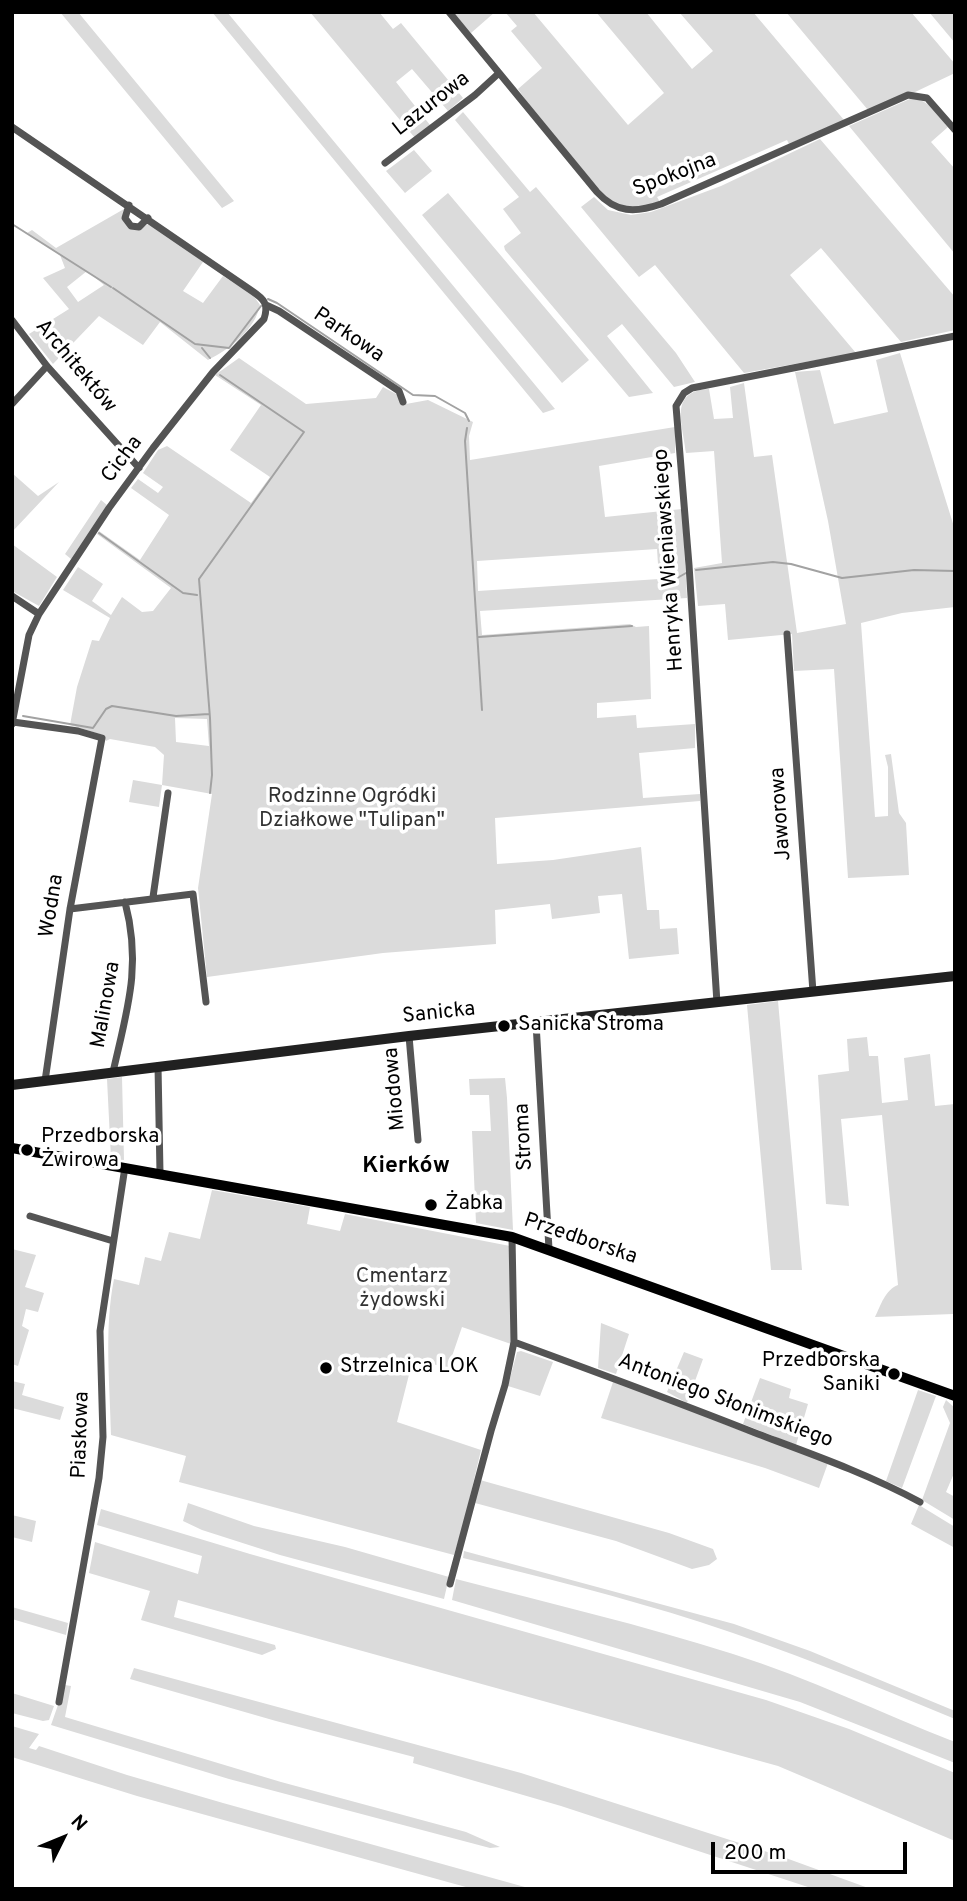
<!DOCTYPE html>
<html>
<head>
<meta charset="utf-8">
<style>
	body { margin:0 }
	#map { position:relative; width:967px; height:1901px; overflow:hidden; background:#fff; font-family:Overpass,sans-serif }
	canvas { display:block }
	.frame { position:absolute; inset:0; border:14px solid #000; pointer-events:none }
	.north { position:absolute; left:28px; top:1803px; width:70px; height:70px; -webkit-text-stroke:5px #fff; paint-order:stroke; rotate:47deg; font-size:19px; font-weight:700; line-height:28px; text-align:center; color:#000 }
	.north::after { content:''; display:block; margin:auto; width:24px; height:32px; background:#000; clip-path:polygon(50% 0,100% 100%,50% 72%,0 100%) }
	.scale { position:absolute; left:711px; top:1842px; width:196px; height:32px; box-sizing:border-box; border:4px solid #000; border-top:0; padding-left:9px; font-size:21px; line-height:24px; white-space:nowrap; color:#000; -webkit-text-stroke:5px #fff; paint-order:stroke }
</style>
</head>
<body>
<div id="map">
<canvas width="967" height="1901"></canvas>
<div class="frame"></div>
<div class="north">N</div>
<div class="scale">200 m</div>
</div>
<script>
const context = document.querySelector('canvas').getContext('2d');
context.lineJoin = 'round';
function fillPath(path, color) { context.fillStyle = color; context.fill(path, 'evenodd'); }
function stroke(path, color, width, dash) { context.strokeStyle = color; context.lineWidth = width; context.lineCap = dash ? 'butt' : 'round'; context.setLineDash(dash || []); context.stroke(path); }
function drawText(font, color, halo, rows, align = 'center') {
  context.font = font + ' Overpass,sans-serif'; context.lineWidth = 7; context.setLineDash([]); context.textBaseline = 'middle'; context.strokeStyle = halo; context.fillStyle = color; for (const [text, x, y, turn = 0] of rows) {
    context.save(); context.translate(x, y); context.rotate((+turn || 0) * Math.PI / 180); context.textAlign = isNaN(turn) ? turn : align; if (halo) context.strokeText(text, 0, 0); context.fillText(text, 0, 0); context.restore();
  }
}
const green = new Path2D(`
	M60 12H78L234 201 222 208Z
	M212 12H227L555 409 543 413Z
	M310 12H379L393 29 401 23 463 98 448 111 412 69 396 82 430 125 415 138Z
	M453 12H495L471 33Z
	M505 12H533L628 125 664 93 596 12H646L692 69 713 51 679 12H753L844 120 789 144 787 140 657 197 660 202 632 209 610 202 534 112 518 89 542 68 511 31 517 26Z
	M786 12H911L955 64V73L913 93 868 110Z
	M929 12H955V43Z
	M912 98C930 101 937 113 948 127L931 142 955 169V254L849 126Z
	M463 112 530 192 536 187 676 353 695 382 674 387 622 324 607 336 653 393 629 397 505 250 504 246 521 233 503 209 519 197 455 120Z
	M820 139 955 297V330L901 342 821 248 790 275 856 353 744 373 655 265 639 277 581 207 594 197 608 210 631 215 651 212 721 186Z
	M414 150 432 171 405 193 386 171Z
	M448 193 589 360 562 383 422 215Z
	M124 209 123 220 140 229 150 223 203 262 183 291 203 303 223 276 253 295 260 305C255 330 230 349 208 360L160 322 143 345 99 316 53 364 29 334 69 309 43 278 65 268 60 255 27 233 32 230 56 248ZM87 271 104 285 78 302 67 287Z
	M900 353 955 530V607L902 613 861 623 875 817 888 816V767L885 755 891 754 899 813 906 823 909 875 848 878 834 669 794 671 792 634 728 640 725 604 698 606 694 568 722 563 714 451 686 453C683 424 668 391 709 389L714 419 733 418 730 387 744 383 754 457 772 455 797 633 846 624 828 521 795 372 820 370 834 424 888 412 876 360Z
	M239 358 306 404 376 398 383 387 398 395 406 404 428 400 473 422 469 436 470 460 675 427V453L599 466 605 517 682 509 687 598 480 611 482 635 630 624 636 627 649 626 651 699 597 703V718L636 715 637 728 695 724V748L639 753 643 798 700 794V801L495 818 497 864 553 860 641 847 647 910H659L660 929 677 928 679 954 629 959 622 894 598 896 600 913 552 919 550 904 495 910 496 944 383 953 207 977 198 888 212 794 162 785 159 807 129 802 133 780 162 785 164 755 155 747 110 739 106 741 103 735 70 725 77 687 92 640 99 641 110 618 63 590 78 567 103 584 92 601 111 615 122 597 142 612 153 611 171 588 97 534 99 531 140 560 169 515 131 488 138 479 158 493 163 487 143 473 158 450 167 446 251 503 270 477 230 450 261 405 215 375ZM657 549 659 579 478 591 477 561ZM175 718 207 719 209 746 176 742Z
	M12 473 38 496 59 482 12 532Z
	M101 500 107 505 71 559 65 554Z
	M12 544 57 577 39 606 12 591Z
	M778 1001 802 1270H771L747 1005Z
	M867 1037 869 1056H878L882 1103 908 1100 904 1058 930 1054 935 1106 955 1104 953 1314 875 1317C881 1305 885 1290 898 1285L882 1115 841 1119 849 1206 826 1204 818 1075 849 1071 847 1039Z
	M122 1077 124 1160 111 1159 107 1079Z
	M505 1078 507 1098 513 1230 476 1223 472 1131H491L489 1095H470L469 1079Z
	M212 1190 310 1207 307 1224 340 1231 345 1214 510 1246 511 1344 462 1327 448 1368 413 1359 397 1422 481 1450 464 1522 454 1555 179 1482 186 1456 111 1435C110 1384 104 1329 114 1279L139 1285 145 1257 161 1261 169 1232 200 1239Z
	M12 1249 36 1255 25 1287 44 1293 38 1312 26 1309 22 1326 29 1330 18 1366 12 1364Z
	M601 1323 629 1334 616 1374 598 1368Z
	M521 1351 553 1362 540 1396 508 1386 517 1352Z
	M684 1352 703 1359 687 1403 667 1392Z
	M760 1378 791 1389 789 1398 808 1404 796 1445 743 1424Z
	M12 1381 25 1384 22 1395 64 1407 60 1420 12 1408Z
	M613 1382 660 1398 726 1425 828 1463 819 1488 765 1468 601 1418Z
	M918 1390 936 1396 902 1488 886 1481Z
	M946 1400 955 1408V1471L946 1492 955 1497V1520L922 1500 950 1423 943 1407Z
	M480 1480 669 1533 713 1549 717 1559 709 1565 692 1569 616 1541 475 1503Z
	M188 1503 254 1526 345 1547 449 1577 444 1599 280 1555 202 1530 183 1521Z
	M919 1505 955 1527V1548L911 1524Z
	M101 1509 250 1554 766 1700 849 1729 955 1773V1841L778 1766 178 1600 174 1617 275 1645 276 1649 262 1655 141 1620 150 1591 89 1573 95 1542 198 1574 202 1556 97 1525Z
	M12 1515 36 1521 32 1542 12 1537Z
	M464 1551 734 1624 810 1651 955 1711V1719C871 1684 786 1650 700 1622 622 1597 542 1577 463 1558Z
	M456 1579C549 1603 642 1625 733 1654 809 1678 881 1713 955 1742V1763L800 1702 452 1600Z
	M12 1607 68 1623 66 1635 12 1619Z
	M134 1668 521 1773 783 1857 871 1889H814L561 1806 413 1763 414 1757 276 1721 130 1679Z
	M65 1685 71 1686 65 1717 281 1782 466 1832 500 1847 490 1848 229 1779 51 1725Z
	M12 1693 54 1706 49 1720 43 1721 12 1713Z
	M12 1726 39 1734 29 1748 36 1750 39 1746 127 1775 223 1803 532 1889H473L137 1796 12 1757Z`);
const stream = new Path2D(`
	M12 224 111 287
	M113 288 195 344 229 348 261 306
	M268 299 277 303 413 395 435 396 465 413 469 421
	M202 348 210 358
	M467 428 465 441 482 710
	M99 533 183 593 197 595
	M696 570 773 562 791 564 842 578 914 570 955 571
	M672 581 686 573
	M479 637 632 626
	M23 716 93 728 106 709 112 706 176 716 209 714
	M210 793 212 775 210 718 199 579 304 432 220 375`);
const street = new Path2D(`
	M449 12 597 192C616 213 635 213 661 204L908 95 927 98 955 130
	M12 127 252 291C264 299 269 304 264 319L213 372 153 448 109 508 39 614 29 635 12 724
	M385 163 475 95 499 73
	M129 205 125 218 131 226 139 227 148 218
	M266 305 279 311 399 391 403 402
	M12 320 47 366 139 468
	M12 404 47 366
	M12 596 39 614
	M787 634 813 992
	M13 722 78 731 102 738 70 909 45 1081
	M153 897 168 793
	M70 909 193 894 206 1002
	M717 1003 689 565 676 406 684 393 692 388 955 336
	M536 1023 549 1249
	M409 1036 418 1140
	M158 1066 160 1173
	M113 1072C127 1010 142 966 125 902
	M30 1216 113 1241
	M514 1342C596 1372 677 1402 758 1434 814 1455 868 1474 920 1502
	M450 1584 491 1431 505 1385 514 1342 512 1237
	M59 1702 99 1478 103 1437 100 1331 125 1167`);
const secondary = new Path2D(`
	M12 1085 409 1036 955 976`);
const primary = new Path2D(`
	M12 1148 512 1237 955 1396`);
const markers = [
	[504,1026,7,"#000"],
	[27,1150,7,"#000"],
	[431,1205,7,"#000"],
	[326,1368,7,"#000"],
	[894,1374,7,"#000"]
];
const streetNames = [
	["Lazurowa",432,105,-38],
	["Spokojna",675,176,-21],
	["Parkowa",348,336,34],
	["Architektów",75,367,50],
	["Cicha",123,460,-53],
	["Henryka Wieniawskiego",670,560,-94],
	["Jaworowa",782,814,-94],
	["Wodna",53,906,-81],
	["Malinowa",107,1005,-80],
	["Sanicka",439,1014,-6],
	["Miodowa",396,1089,-95],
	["Stroma",525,1137,-93],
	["Przedborska",580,1240,19],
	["Antoniego Słonimskiego",725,1402,21],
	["Piaskowa",82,1435,-88]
];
const parkNames = [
	["Rodzinne Ogródki",352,798],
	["Działkowe \"Tulipan\"",352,822],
	["Cmentarz",402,1278],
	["żydowski",402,1302]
];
const poiNames = [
	["Sanicka Stroma",518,1026],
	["Przedborska",41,1138],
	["Żwirowa",41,1162],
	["Żabka",445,1205],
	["Przedborska",880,1362,"right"],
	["Saniki",880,1386,"right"],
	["Strzelnica LOK",340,1368]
];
const neighbourhoodNames = [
	["Kierków",406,1167]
];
fillPath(green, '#dbdbdb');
stroke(stream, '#a2a2a2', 2);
stroke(street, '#545454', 7);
stroke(secondary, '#212121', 10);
stroke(primary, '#000', 10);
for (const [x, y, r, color] of markers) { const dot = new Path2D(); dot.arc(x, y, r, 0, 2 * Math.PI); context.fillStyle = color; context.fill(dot); stroke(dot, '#fff', 2.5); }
drawText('21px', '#000', '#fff', streetNames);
drawText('21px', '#323232', '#fff', parkNames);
drawText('21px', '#000', '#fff', poiNames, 'left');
drawText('bold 23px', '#000', '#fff', neighbourhoodNames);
</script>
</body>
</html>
